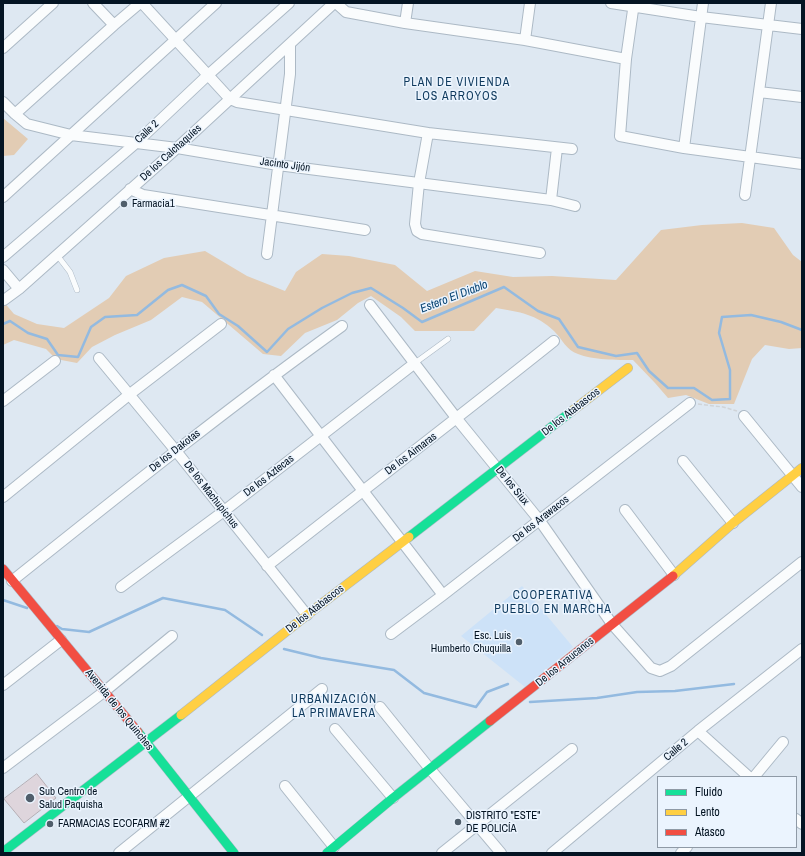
<!DOCTYPE html>
<html>
<head>
<meta charset="utf-8">
<style>
	body { margin:0 }
	#map { position:relative; width:805px; height:856px; overflow:hidden; background:#dee8f2; font-family:"Archivo Narrow",sans-serif }
	canvas { display:block }
	.frame { position:absolute; inset:0; border:4px solid #041423; pointer-events:none }
	.legend { position:absolute; left:657px; top:776px; width:140px; height:72px; box-sizing:border-box; background:#ebf4fe; border:1px solid #8f9aa6; margin:0; padding:5px 7px; list-style:none; font-size:12px; color:#041423 }
	.legend li { display:flex; align-items:center; gap:8px; height:20px }
	.legend b { width:20px; border:1px solid #8f9aa6 }
</style>
</head>
<body>
<div id="map">
<canvas width="805" height="856"></canvas>
<div class="frame"></div>
<ul class="legend">
<li><b style="height:5px;background:#16e098"></b>Fluido</li>
<li><b style="height:5px;background:#ffcf43"></b>Lento</li>
<li><b style="height:5px;background:#f24e42"></b>Atasco</li>
</ul>
</div>
<script>
const context = document.querySelector('canvas').getContext('2d');
context.lineJoin = 'round';
function fillPath(path, color) { context.fillStyle = color; context.fill(path, 'evenodd'); }
function stroke(path, color, width, dash) { context.strokeStyle = color; context.lineWidth = width; context.lineCap = dash ? 'butt' : 'round'; context.setLineDash(dash || []); context.stroke(path); }
function drawText(font, color, halo, rows, align = 'center') {
  context.font = font + ' "Archivo Narrow",sans-serif'; context.lineWidth = 3; context.setLineDash([]); context.textBaseline = 'middle'; context.strokeStyle = halo; context.fillStyle = color; for (const [text, x, y, turn = 0] of rows) {
    context.save(); context.translate(x, y); context.rotate((+turn || 0) * Math.PI / 180); context.textAlign = isNaN(turn) ? turn : align; if (halo) context.strokeText(text, 0, 0); context.fillText(text, 0, 0); context.restore();
  }
}
const built = new Path2D(`
	M522 586 573 647 525 687 461 636Z`);
const green = new Path2D(`
	M3 118 28 139 14 155 3 156Z
	M742 223 774 228 793 255 802 262V348L789 349 765 345 752 359 734 404H709L686 395 668 398 655 383 633 360C618 360 592 360 578 354 566 350 563 340 554 331 536 314 520 312 496 308L474 331H415L401 317 371 296 358 303 337 320 305 333 281 356 263 354 202 302 182 297 151 320 115 335 92 347 77 363 56 359 46 349 14 340 3 345V301L14 314 37 324 64 328 109 298 126 276 164 258 205 251 247 276 285 291 296 272 322 254 349 256 395 265 427 291 475 271 513 277 552 276 616 280 661 230 702 225Z`);
const stream = new Path2D(`
	M3 324 10 321 28 333 47 339 58 355 78 357 91 327 105 317 137 315 168 290 182 285 206 296 219 314 238 326 267 352 288 329 322 308 352 293 371 288 403 308 422 322 504 287 538 311 559 319 578 347 616 356 637 353 649 371 668 388H694L712 400 730 399V370L719 333 722 317 751 315 781 322 802 330
	M3 600 27 608
	M57 626 62 629 89 632 163 598 225 610 262 635
	M284 649 321 658 394 670 424 693 476 707 487 692 508 684
	M530 702 597 698 637 692 675 691 734 684`);
const building = new Path2D(`
	M37 774 56 798 24 823 4 799Z`);
const path = new Path2D(`
	M698 404 723 407 737 411`);
const lane = new Path2D(`
	M57 255 70 272 77 290
	M415 363 448 339`);
const street = new Path2D(`
	M93 3 114 25
	M142 3 230 99 237 102 428 133 572 149
	M336 3 346 12 405 23 525 40 626 59
	M611 3 701 17 802 29
	M634 3 626 59 620 136 684 148 802 164
	M405 23 408 3
	M525 40 530 3
	M3 48 53 3
	M759 92 802 97
	M3 102 15 114 27 124 71 135 177 148 278 165 551 200 575 206
	M15 114 114 25 140 3
	M428 133 419 183 415 224 417 231 422 234 540 253
	M684 148 703 3
	M130 189 143 195 365 230
	M745 195 771 3
	M3 197 216 3
	M551 200 557 148
	M267 254 290 74V45
	M3 257 136 143 208 75 289 3
	M3 270 19 289
	M4 300 19 289 177 148 334 3
	M370 305 457 419 540 521 612 624 651 668 660 671 671 666 802 562
	M99 358 176 451 307 615
	M274 375 443 595
	M3 401 55 361
	M744 416 802 487
	M683 461 733 523
	M3 497 130 394 221 324
	M625 510 674 575
	M267 566C362 491 459 417 554 341
	M12 581C121 494 229 407 342 326
	M121 587 224 511 415 363
	M391 634 443 595 690 403
	M3 685 61 640
	M380 707 430 769 501 853
	M335 729 393 798
	M698 731 749 777
	M3 768 105 691 172 636
	M754 777 783 742
	M285 786 334 847
	M796 819 802 824
	M119 853 322 689
	M442 853 572 749
	M552 853 698 731 802 649
	M681 853 687 847`);
const fast = new Path2D(`
	M409 537 572 411
	M138 732 234 853
	M3 852 181 715
	M327 853 393 798 490 721`);
const slow = new Path2D(`
	M572 411 628 368
	M673 576 733 523 802 468
	M181 715 307 615 409 537`);
const jam = new Path2D(`
	M3 569 138 732
	M490 721 673 576`);
const markers = [
	[124,204,4,"#505e6b"],
	[519,642,4,"#505e6b"],
	[30,798,5,"#505e6b"],
	[458,822,4,"#505e6b"],
	[50,824,4,"#505e6b"]
];
const streetNames = [
	["Calle 2",147,132,-43],
	["De los Calchaquíes",171,153,-42],
	["Jacinto Jijón",285,165,8],
	["De los Atabascos",571,412,-38],
	["De los Dakotas",175,451,-38],
	["De los Aimaras",411,454,-37],
	["De los Aztecas",269,476,-38],
	["De los Siux",512,486,51],
	["De los Machupichus",211,495,52],
	["De los Arawacos",541,519,-38],
	["De los Atabascos",315,609,-38],
	["De los Araucanos",565,662,-39],
	["Avenida de los Quinches",119,710,51],
	["Calle 2",676,750,-40]
];
const poiNames = [
	["Farmacia1",132,204],
	["Esc. Luis",511,636,"right"],
	["Humberto Chuquilla",511,649,"right"],
	["Sub Centro de",39,792],
	["Salud Paquisha",39,805],
	["DISTRITO \"ESTE\"",466,816],
	["DE POLICÍA",466,829],
	["FARMACIAS ECOFARM #2",58,824]
];
const neighbourhoodNames = [
	["PLAN DE VIVIENDA",457,83],
	["LOS ARROYOS",457,97],
	["COOPERATIVA",553,596],
	["PUEBLO EN MARCHA",553,610],
	["URBANIZACIÓN",334,700],
	["LA PRIMAVERA",334,714]
];
const waterNames = [
	["Estero El Diablo",454,297,-21]
];
fillPath(built, '#cde2f8');
fillPath(green, '#e2ccb4');
stroke(stream, '#93bae0', 2.5);
fillPath(building, '#ded5dc');
stroke(building, '#b5aeb4', 1);
stroke(lane, '#acb9c5', 6);
stroke(street, '#acb9c5', 12);
stroke(fast, '#acb9c5', 10);
stroke(slow, '#acb9c5', 10);
stroke(jam, '#acb9c5', 10);
stroke(path, '#d0d4d8', 1.5, [4, 2]);
stroke(lane, '#fafcfd', 5);
stroke(street, '#fafcfd', 10);
stroke(fast, '#16e098', 9);
stroke(slow, '#ffcf43', 9);
stroke(jam, '#f24e42', 9);
for (const [x, y, r, color] of markers) { const dot = new Path2D(); dot.arc(x, y, r, 0, 2 * Math.PI); context.fillStyle = color; context.fill(dot); stroke(dot, '#ebf4fe', 1.5); }
drawText('11px', '#041423', '#ebf4fe', streetNames);
drawText('11px', '#041423', '#ebf4fe', poiNames, 'left');
context.letterSpacing = '1px';
drawText('12px', '#0e395d', '#ebf4fe', neighbourhoodNames);
context.letterSpacing = '0px';
drawText('italic 12px', '#074372', '#ebf4fe', waterNames);
</script>
</body>
</html>
